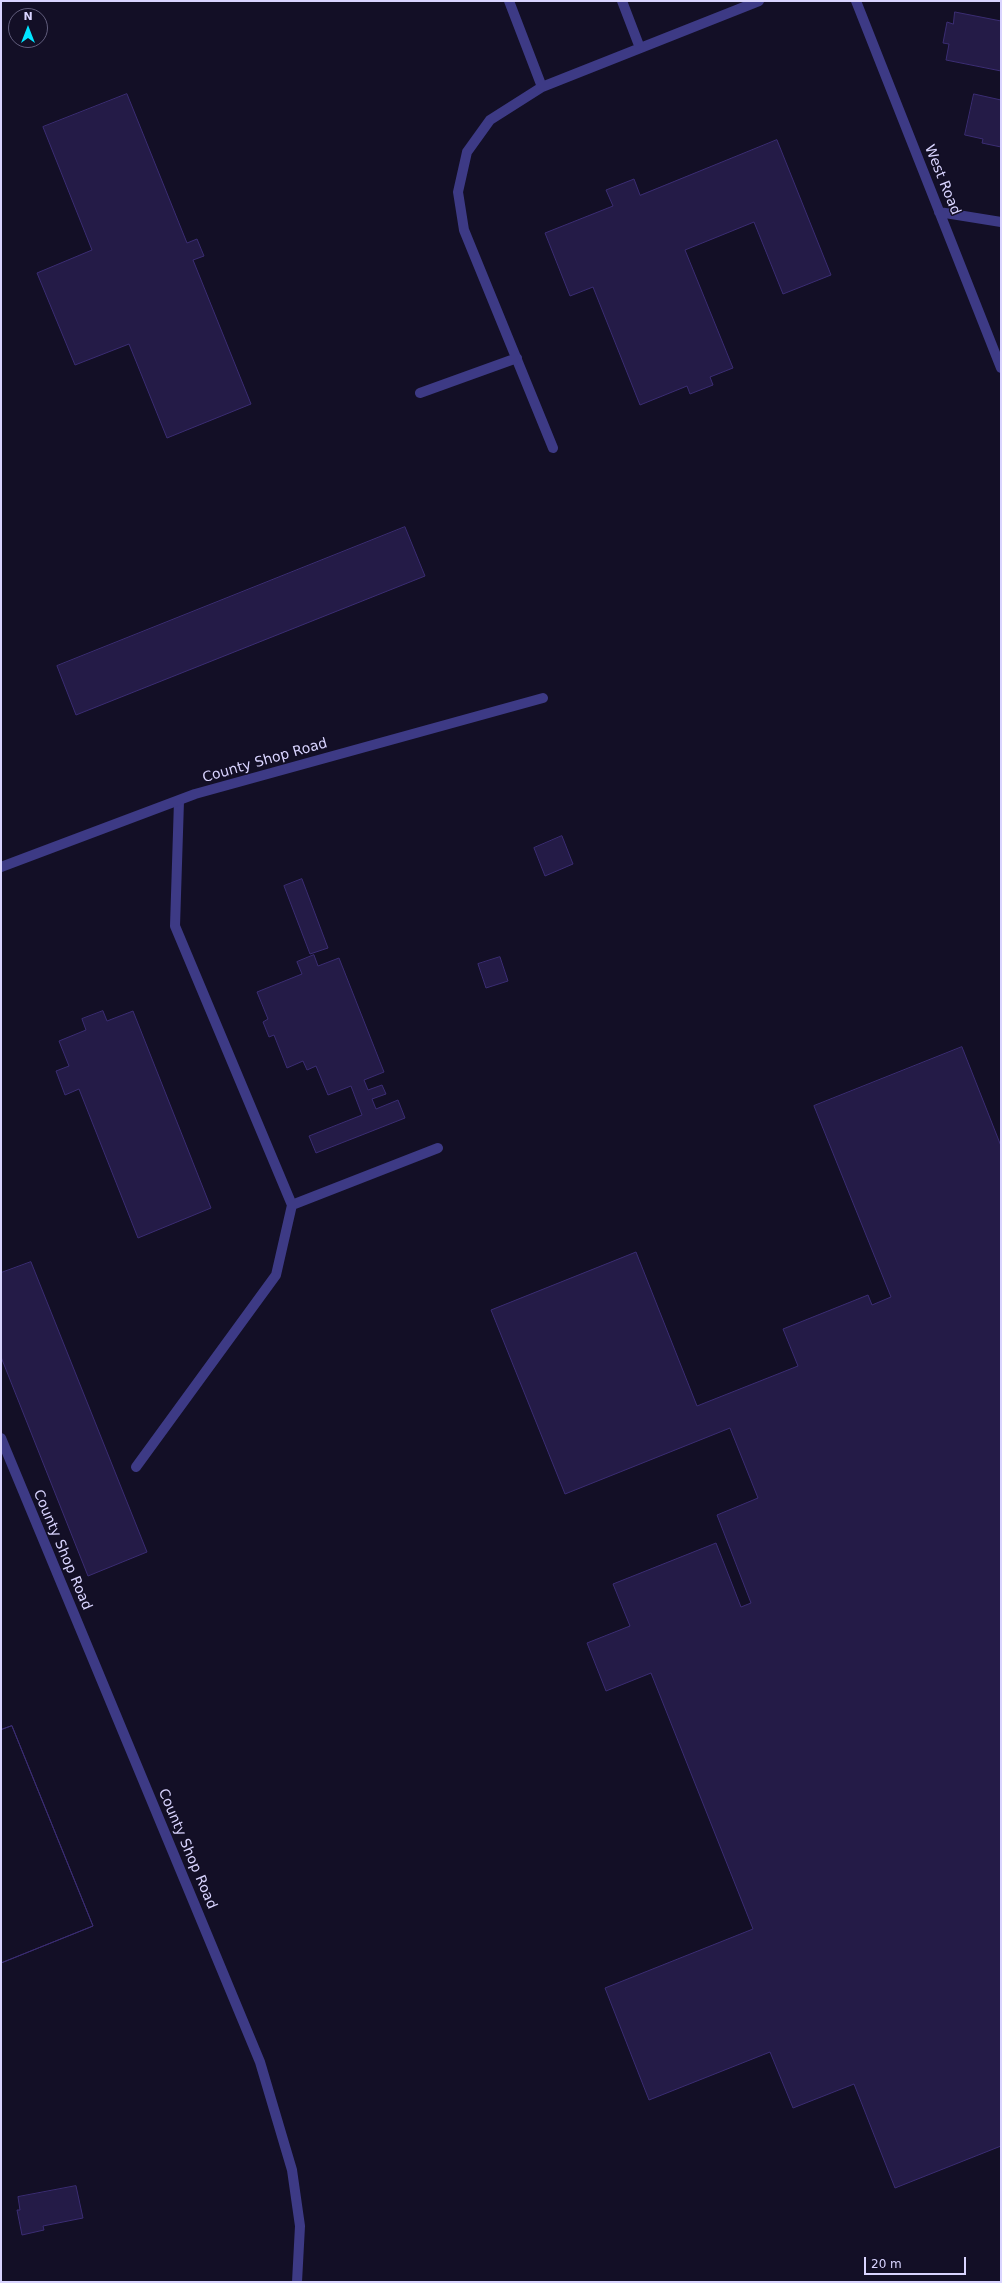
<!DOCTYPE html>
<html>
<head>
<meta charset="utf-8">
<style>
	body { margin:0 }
	#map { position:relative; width:1002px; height:2283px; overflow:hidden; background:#130f26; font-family:"DejaVu Sans",sans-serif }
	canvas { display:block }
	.frame { position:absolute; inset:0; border:2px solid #d9d4ff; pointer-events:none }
	.north { position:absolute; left:8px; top:8px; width:40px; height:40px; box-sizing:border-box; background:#130f26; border:1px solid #625e7d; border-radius:50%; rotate:0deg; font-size:11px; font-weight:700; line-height:16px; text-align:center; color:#d9d4ff }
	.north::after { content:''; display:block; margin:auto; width:14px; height:18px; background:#00e5ff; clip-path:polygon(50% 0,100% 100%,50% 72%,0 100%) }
	.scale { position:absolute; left:864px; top:2257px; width:102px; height:18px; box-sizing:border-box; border:2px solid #d9d4ff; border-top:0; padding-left:5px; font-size:12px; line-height:14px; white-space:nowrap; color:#d9d4ff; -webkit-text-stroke:3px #130f26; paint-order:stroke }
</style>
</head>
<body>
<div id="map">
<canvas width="1002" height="2283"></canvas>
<div class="frame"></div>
<div class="north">N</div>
<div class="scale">20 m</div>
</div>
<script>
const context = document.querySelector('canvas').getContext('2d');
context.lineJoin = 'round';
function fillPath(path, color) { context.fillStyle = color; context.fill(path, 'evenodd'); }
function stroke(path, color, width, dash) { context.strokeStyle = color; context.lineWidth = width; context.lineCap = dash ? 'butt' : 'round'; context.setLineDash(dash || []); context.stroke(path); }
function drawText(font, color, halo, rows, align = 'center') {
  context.font = font + ' "DejaVu Sans",sans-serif'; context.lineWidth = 3; context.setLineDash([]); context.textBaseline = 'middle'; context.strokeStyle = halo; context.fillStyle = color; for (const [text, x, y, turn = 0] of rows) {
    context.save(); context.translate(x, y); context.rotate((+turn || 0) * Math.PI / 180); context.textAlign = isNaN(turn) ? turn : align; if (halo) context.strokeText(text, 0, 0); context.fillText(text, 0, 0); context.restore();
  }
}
const building = new Path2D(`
	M955 12 1001 21V71L946 60 949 44 943 43 947 22 953 24Z
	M127 94 187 243 197 239 204 256 193 260 251 404 167 438 129 344 75 365 37 273 92 250 43 127Z
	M974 94 1001 100V147L982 143 983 139 965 135Z
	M777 140 831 275 783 294 754 222 685 250 733 368 710 377 713 385 690 394 687 386 640 405 593 287 570 296 545 233 613 206 606 190 634 179 640 195Z
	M405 527 425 576 76 715 57 666Z
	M562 836 573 864 545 876 534 848Z
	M302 879 328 948 310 954 284 886Z
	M314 955 318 966 339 958 384 1072 364 1080 368 1090 382 1085 386 1094 372 1099 376 1109 398 1100 405 1118 316 1153 309 1136 362 1115 351 1086 328 1095 316 1066 307 1070 303 1061 287 1068 274 1035 269 1037 263 1022 268 1019 257 992 302 974 297 962Z
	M500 957 508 981 486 988 478 964Z
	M103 1011 107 1021 133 1011 211 1208 138 1238 79 1089 65 1095 56 1071 69 1066 59 1041 86 1030 82 1019Z
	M962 1047 1001 1146V2146L895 2188 854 2084 793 2108 770 2052 649 2100 605 1988 753 1929 651 1673 606 1691 587 1643 630 1626 613 1584 716 1543 741 1607 751 1603 717 1515 758 1498 730 1428 565 1494 491 1310 636 1252 697 1406 798 1366 783 1329 868 1295 872 1305 891 1297 814 1106Z
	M31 1262 147 1552 88 1576 1 1357V1273Z
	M12 1726 93 1926 1 1963V1730Z
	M12 1726 93 1926 1 1963V1730Z
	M76 2186 83 2218 43 2226 44 2230 22 2235 17 2210H20L18 2197Z`);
const lane = new Path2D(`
	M509 1 542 87
	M622 1 640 48
	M420 393 517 358
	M553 448 464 230 458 192 467 152 490 120 542 87 759 1
	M292 1205 438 1148
	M136 1467 276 1275 292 1205 175 926 179 801`);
const street = new Path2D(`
	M856 1 1001 368
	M939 212 1001 222
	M1 867 195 794 543 698
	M1 1438 260 2062 292 2170 300 2226 297 2282`);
const streetNames = [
	["West Road",942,180,68],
	["County Shop Road",265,761,-16],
	["County Shop Road",62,1550,67],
	["County Shop Road",187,1849,67]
];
fillPath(building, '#241b47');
stroke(building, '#3b2d73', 1);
stroke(lane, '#3d3a85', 10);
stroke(street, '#3d3a85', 10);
drawText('14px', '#d9d4ff', '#130f26', streetNames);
</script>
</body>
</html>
